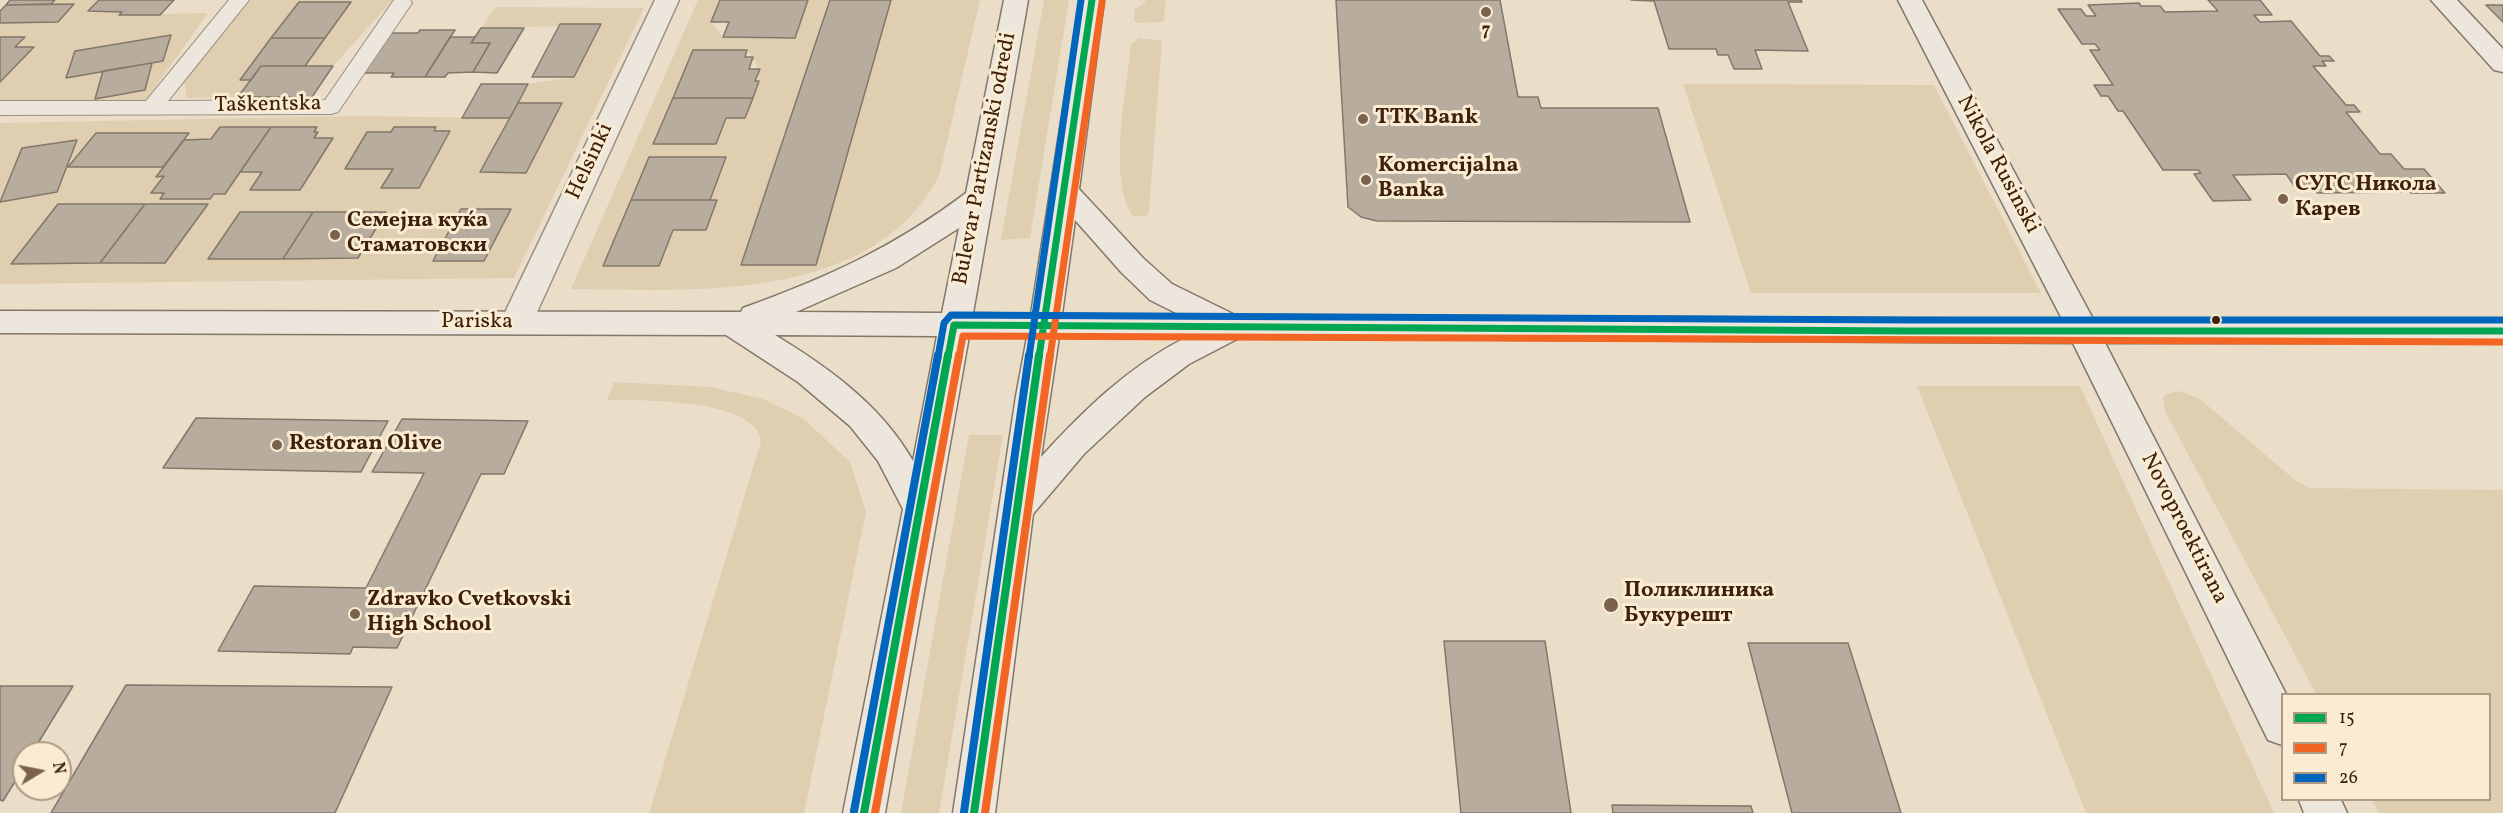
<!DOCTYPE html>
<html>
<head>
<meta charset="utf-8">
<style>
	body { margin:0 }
	#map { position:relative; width:2503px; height:813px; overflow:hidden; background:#eadec9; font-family:Vollkorn,serif }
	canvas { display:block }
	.legend { position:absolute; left:2281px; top:693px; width:210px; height:108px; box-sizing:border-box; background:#faecd3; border:2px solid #af9a83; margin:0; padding:8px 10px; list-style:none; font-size:18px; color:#3e200c }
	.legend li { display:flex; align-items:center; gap:12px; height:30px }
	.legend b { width:30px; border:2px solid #af9a83 }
	.north { position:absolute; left:12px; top:741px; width:60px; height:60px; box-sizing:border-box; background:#faecd3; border:2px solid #af9a83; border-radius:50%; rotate:80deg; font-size:16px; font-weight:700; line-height:24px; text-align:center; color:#3e200c }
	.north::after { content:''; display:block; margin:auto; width:21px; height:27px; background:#7a624e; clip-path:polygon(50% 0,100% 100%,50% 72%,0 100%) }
</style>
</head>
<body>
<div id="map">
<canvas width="2503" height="813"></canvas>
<ul class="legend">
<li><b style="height:8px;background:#00a651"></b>15</li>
<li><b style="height:8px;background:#f26522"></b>7</li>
<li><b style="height:8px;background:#0065bd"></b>26</li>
</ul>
<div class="north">N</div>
</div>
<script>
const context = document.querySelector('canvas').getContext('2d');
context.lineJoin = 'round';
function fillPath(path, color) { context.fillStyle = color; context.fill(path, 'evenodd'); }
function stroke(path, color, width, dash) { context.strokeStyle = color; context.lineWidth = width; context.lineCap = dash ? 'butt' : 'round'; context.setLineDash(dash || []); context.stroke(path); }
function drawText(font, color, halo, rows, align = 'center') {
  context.font = font + ' Vollkorn,serif'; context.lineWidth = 6; context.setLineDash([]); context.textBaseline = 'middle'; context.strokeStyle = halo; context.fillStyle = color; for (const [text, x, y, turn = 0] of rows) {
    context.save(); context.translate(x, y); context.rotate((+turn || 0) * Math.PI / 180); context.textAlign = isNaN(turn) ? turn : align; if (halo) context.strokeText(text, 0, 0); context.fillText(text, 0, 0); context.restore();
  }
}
const green = new Path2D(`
	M55 0H99L89 11 122 12 119 15 208 13 146 100H0V82L33 47H15L24 37H0V23L58 22 74 5 51 4ZM170 35 163 61 152 63 95 99 103 71 66 77 76 51Z
	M251 0H393L333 66H305L350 3 299 2 240 79 251 80 238 97 187 98 184 82Z
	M698 0H720L711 22 723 37 795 38 808 0H830L742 265H816L891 0H980L939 176C872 304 693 290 571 289ZM693 50H747C768 75 756 91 745 117L726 118 716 144H653ZM649 157H726L710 200 717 201 706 230H673L659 266H604Z
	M1044 0H1069L1030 238 1001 240Z
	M1145 0H1166L1164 20 1162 22 1139 23 1134 21 1135 9 1145 3Z
	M496 7 644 8 514 278 0 284V202L57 192 77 140 22 149 0 200V123L350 116 510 118 481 172 526 173 561 103H518L528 84 574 77 601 25 481 28ZM316 127 314 132H318L314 138H333L300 190H250L262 172H240L211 199H161L164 193H151L164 176H157L163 167 68 166 96 133H188L184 140 211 139ZM394 127H436L419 188H382L393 169H345L367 132H391ZM58 204H207L165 263 11 264ZM461 209H510L484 261H434ZM240 212H385L358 258 208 259Z
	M1139 38 1162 41 1149 212 1146 216H1133C1107 180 1127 88 1131 44Z
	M1683 84 1934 85 2041 293H1751Z
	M614 382 711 387 763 399 804 419 850 462 866 512 804 813H649L761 441C759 435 757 429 752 425 726 400 642 400 607 400Z
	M1917 386H2080L2274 813H2086Z
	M2180 391 2200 399 2296 481 2309 488 2503 490V813H2379L2372 800H2490V694H2316L2165 411 2163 397 2167 394Z
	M969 435H1003L939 813H901Z`);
const building = new Path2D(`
	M10 0H55L51 4 6 5Z
	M99 0H174L160 15H119L122 12 88 11Z
	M720 0H808L795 38 723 37 729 22H711Z
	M830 0H891L816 265H741Z
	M1336 0H1500L1518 97H1538L1541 108H1658L1690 222 1377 221 1361 217 1348 207Z
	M1631 0H1801L1802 2H1788L1808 51 1755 50 1762 69H1734L1728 55H1718L1716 49H1669L1654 1Z
	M2208 0H2260L2272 15H2254L2260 22 2291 21 2320 56H2329L2334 61H2322L2326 66H2313L2346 105H2354L2360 112H2346L2380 154H2391L2404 169H2424L2445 193H2411L2401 182H2393L2401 192 2317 193 2313 187H2295L2286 174 2233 175 2251 200 2213 201 2194 174 2201 173 2198 170H2163L2123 111H2118L2108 96H2101L2094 85H2113L2090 50H2100L2095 44H2082L2058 9H2081L2086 16H2096L2088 5 2139 3 2141 6H2160L2165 12 2218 11Z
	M299 2H351L325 38H271Z
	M74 4 58 22 0 23V11L6 5Z
	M2486 5H2503V22Z
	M560 24H601L574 77H532Z
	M481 28H524L497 73 473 72 490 43H471Z
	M420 30H455L425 77H391L394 73H363L390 33H418Z
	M171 35 163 61 66 78 75 51Z
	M0 37H25L15 47H34L0 82Z
	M450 37H475L471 43H490L473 72 448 73 445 77H425Z
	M271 38H325L305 66H261L251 80H240Z
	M693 50H747L745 57H753L749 69H760L755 81H759L753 98H673Z
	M152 63 145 90 95 99 103 71Z
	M261 66H333L312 97H238Z
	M481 84H528L510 118H462Z
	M673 98H753L745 118H726L716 144H653Z
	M518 103H562L526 173 480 172Z
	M220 127H271L225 194H214L210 199H160L164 193H151L164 176 156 177 184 140 211 139Z
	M271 127H317L314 132H318L314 138H333L300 190H250L262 172H240Z
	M394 127H436L434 131H450L419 188H381L393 169H345L367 132H391Z
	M96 133H189L163 167H68Z
	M77 140 57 192 0 202 22 148Z
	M649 157H726L710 200H631Z
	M631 200H717L706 230H673L659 266H603Z
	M58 204H145L100 263 11 264Z
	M145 204H208L165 263H100Z
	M461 209H511L484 261H433Z
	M240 212H313L283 259H208Z
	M313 212H386L358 258 283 259Z
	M196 418 388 421 361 472 163 468Z
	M402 419 528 421 504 474H481L397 648 353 647 350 654 218 651 254 586 366 588 424 473 372 472Z
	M1444 641H1545L1571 813H1461Z
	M1748 643H1848L1901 813H1792Z
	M126 685 392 687 335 813H51Z
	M0 686H73L32 753H24V767L3 801 0 800Z
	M1612 805 1751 806 1753 813H1613Z`);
const lane = new Path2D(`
	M229 0H249L168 101 325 100 394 0H410L412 3 338 112 331 114 0 115V101H146Z`);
const street = new Path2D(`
	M655 0H679L532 323 527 331 516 334 505 331 500 323Z`);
const secondary = new Path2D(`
	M1004 0H1028L973 313 1031 314 1080 0H1104L1079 189 1143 258 1172 284 1235 315 2062 319 1898 0H1922L2093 319H2503V343H2105L2286 694H2282V745L2268 740 2073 343 1239 338 1189 364 1145 397 1084 454 1033 514 995 813H953L1016 396 1027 337 969 336 885 813H843L903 509 878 461 850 426 798 382 726 335 0 333V311L741 312 743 308C828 277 893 248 966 193ZM1075 220 1121 272 1150 300 1180 315 1062 314ZM959 228 942 313 796 312 896 268ZM775 335 937 336 913 461C881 405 829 368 775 335ZM1059 337 1185 338C1129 366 1083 411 1041 457Z
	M2431 0H2457L2503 49V72L2494 70Z
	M2299 800H2341L2347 813H2304Z`);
const bus1Far1 = new Path2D(`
	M948 357 954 325 1909 331H2503
	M1039 357 1092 0`);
const bus1 = new Path2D(`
	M864 813 948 355
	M974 813 1039 355`);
const bus2Far1 = new Path2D(`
	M959 357 963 336 2503 342
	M1050 357 1102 2`);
const bus2 = new Path2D(`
	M875 813 959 355
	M985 813 1050 355`);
const bus3Far1 = new Path2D(`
	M938 357 944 323 951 315 1909 320H2503
	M1029 357 1081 0`);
const bus3 = new Path2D(`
	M854 811 938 355
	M964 812 1029 355`);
const markers = [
	[1486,12,6,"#7a624e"],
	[1363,119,6,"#7a624e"],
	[1366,180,6,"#7a624e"],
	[2283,199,6,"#7a624e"],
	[335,235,6,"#7a624e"],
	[2216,320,5,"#3e200c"],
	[277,445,6,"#7a624e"],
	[1611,605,8,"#7a624e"],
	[355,614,6,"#7a624e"]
];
const farPoinames = [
	["7",1486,32]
];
const streetNames = [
	["Taškentska",268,106,-1],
	["Bulevar Partizanski odredi",986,159,-79],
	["Helsinki",591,162,-65],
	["Nikola Rusinski",1997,165,62],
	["Pariska",477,323],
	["Novoproektirana",2183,529,63]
];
const poiNames = [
	["TTK Bank",1375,119],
	["Komercijalna",1378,167],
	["Banka",1378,192],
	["СУГС Никола",2295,186],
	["Карев",2295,211],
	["Семејна куќа",347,222],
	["Стаматовски",347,247],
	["Restoran Olive",289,445],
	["Поликлиника",1624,592],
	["Букурешт",1624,617],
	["Zdravko Cvetkovski",367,601],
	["High School",367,626]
];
fillPath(green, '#e0ceb1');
fillPath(building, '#b7ac9d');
stroke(building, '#83776a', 1.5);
stroke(lane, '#9b9083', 2);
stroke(street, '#9b9083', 3);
stroke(secondary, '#83776a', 3);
fillPath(lane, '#ede6dd');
fillPath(street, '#ede6dd');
fillPath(secondary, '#ede6dd');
stroke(bus1Far1, '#00a651', 7);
stroke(bus1, '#00a651', 8);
stroke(bus2Far1, '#f26522', 7);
stroke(bus2, '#f26522', 8);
stroke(bus3Far1, '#0065bd', 7);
stroke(bus3, '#0065bd', 8);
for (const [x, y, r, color] of markers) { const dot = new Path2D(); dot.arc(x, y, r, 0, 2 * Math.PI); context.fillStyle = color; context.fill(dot); stroke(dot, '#faecd3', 2); }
drawText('bold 18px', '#3e200c', '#faecd3', farPoinames);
drawText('22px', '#3e200c', '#faecd3', streetNames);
drawText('bold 22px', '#3e200c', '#faecd3', poiNames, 'left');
</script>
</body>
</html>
